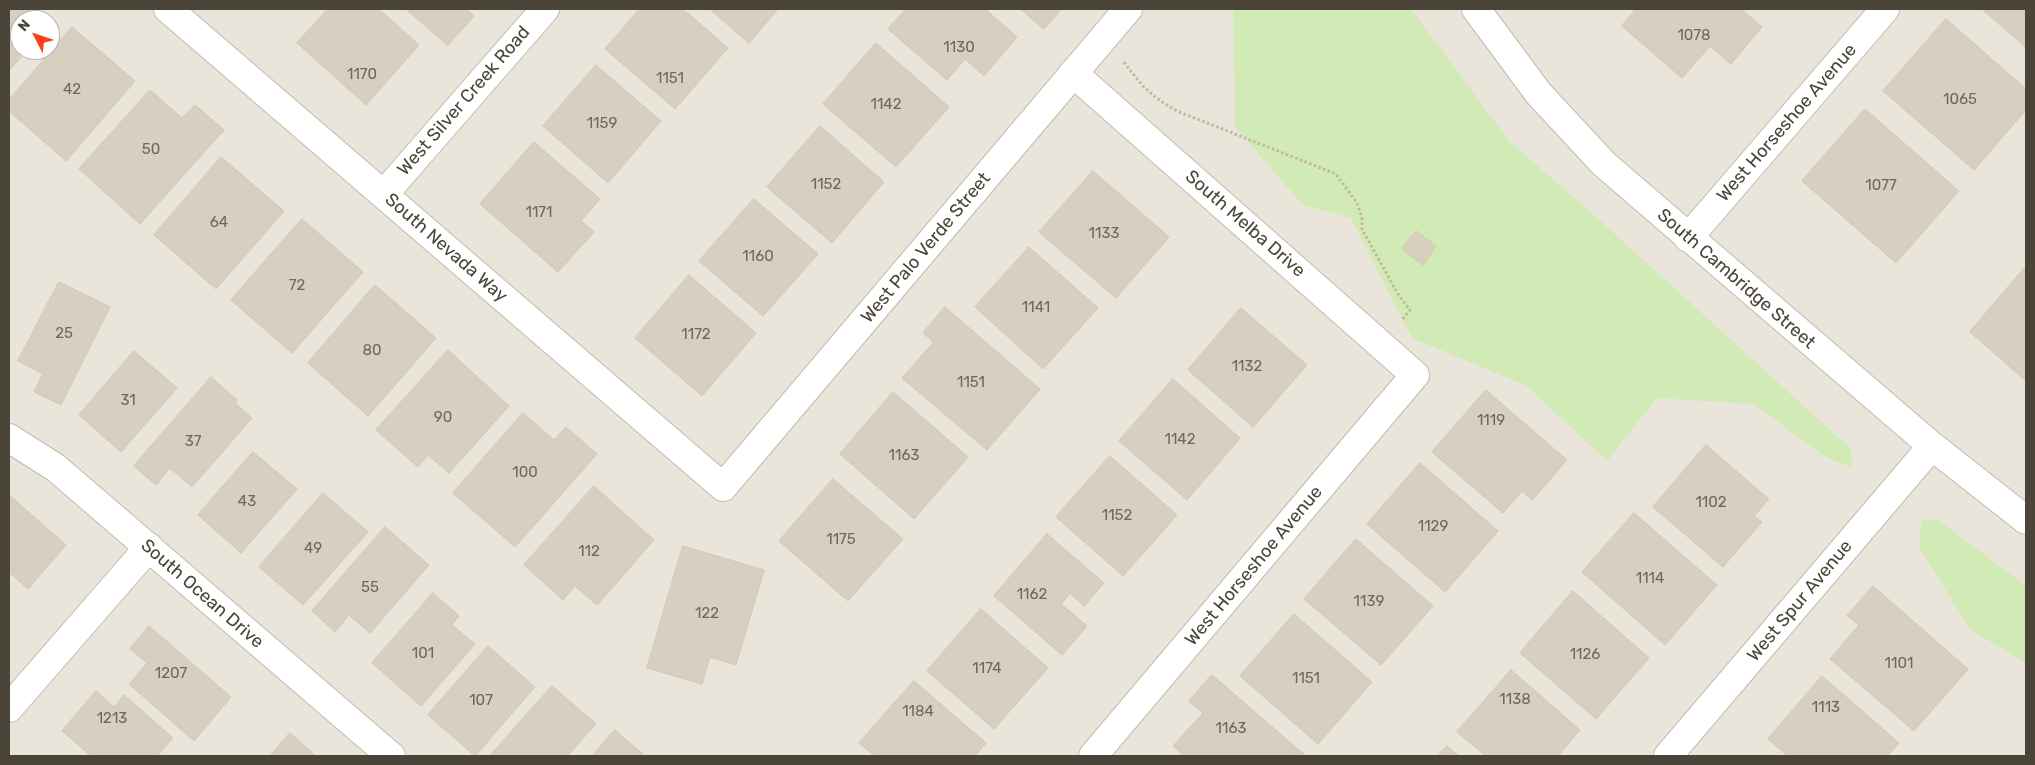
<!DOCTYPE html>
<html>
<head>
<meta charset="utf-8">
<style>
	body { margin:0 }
	#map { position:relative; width:2035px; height:765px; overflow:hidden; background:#f6f3ec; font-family:Rubik,sans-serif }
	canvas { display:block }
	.frame { position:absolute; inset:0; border:10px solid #4b4439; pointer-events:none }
	.north { position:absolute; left:10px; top:10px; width:50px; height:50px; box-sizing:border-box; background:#fff; border:1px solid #b7b4b0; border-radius:50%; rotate:311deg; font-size:14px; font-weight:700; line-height:20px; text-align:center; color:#4b4439 }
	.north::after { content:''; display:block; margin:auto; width:18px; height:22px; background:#fc3f1d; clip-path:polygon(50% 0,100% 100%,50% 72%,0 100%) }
</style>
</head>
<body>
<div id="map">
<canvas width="2035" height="765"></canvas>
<div class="frame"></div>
<div class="north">N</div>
</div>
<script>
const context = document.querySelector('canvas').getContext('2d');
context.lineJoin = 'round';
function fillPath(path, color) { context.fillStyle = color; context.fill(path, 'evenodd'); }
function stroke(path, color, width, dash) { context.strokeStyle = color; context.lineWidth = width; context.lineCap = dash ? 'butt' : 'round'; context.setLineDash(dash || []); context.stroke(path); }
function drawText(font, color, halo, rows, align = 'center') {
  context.font = font + ' Rubik,sans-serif'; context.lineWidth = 4.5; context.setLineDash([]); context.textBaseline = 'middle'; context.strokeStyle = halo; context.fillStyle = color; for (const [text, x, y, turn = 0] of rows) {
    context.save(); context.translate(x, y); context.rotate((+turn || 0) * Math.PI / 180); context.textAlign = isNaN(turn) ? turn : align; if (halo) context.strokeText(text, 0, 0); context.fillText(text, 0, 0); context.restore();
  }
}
const residential = new Path2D(`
	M9 9H2026V756H9ZM20 20H50V50H20Z`);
const green = new Path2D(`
	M1233 9H1411L1510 142 1596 217 1851 449 1853 468 1827 458 1753 404 1657 398 1607 461 1527 386 1412 338 1351 218 1303 205 1235 127Z
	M1921 519 1939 521 2026 586V663L1971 630 1919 548Z`);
const building = new Path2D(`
	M9 9H32L45 20H20V50H27L9 71Z
	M328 9H379L419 45 366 105 297 43Z
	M406 9H466L474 16 448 45Z
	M640 9H683L728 48 675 109 605 49Z
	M710 9H778L749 43Z
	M906 9H985L1017 37 984 76 965 59 947 80 888 29Z
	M1021 9H1062L1044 29Z
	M1636 9H1741L1762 27 1731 64 1710 46 1682 78 1622 26Z
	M1982 9H2026V47Z
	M1946 19 2026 89V110L1974 170 1883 91Z
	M72 27 135 81 66 161 9 111V100Z
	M876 43 949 107 896 167 823 104Z
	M596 65 661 121 608 183 543 126Z
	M150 90 182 118 195 105 224 130 140 224 79 169Z
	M1865 109 1959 191 1896 263 1802 181Z
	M820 126 884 182 832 243 767 187Z
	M534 142 600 199 581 221 594 232 558 272 480 204Z
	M221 157 284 211 216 289 154 235Z
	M1093 171 1169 237 1116 298 1039 232Z
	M754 199 818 254 763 316 699 261Z
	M302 219 363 272 292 353 231 300Z
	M1416 231 1436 246 1423 265 1402 249Z
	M1029 247 1098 308 1043 369 975 307Z
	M2026 266V381L1970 332Z
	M689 275 756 333 702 396 635 338Z
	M59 282 110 307 61 405 34 392 43 374 18 361Z
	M375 285 436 338 368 416 308 363Z
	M945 307 1040 389 987 450 902 378 934 342 923 333Z
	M1241 308 1307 365 1253 427 1188 370Z
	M448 350 509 406 449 473 428 455 418 467 376 430Z
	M134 351 177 388 121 452 79 415Z
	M211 377 237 400 235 403 252 418 192 487 170 468 156 485 134 466Z
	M1173 379 1240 438 1187 500 1119 441Z
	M1486 390 1567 460 1532 500 1522 491 1503 513 1432 452Z
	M893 392 968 457 914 519 840 454Z
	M523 413 554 440 566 427 597 454 515 547 453 493Z
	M1706 445 1769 499 1754 516 1762 522 1723 567 1653 507Z
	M253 452 297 489 241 553 198 515Z
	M1110 456 1177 515 1123 576 1056 517Z
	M1420 463 1498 531 1445 592 1367 524Z
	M833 479 903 539 848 601 779 541Z
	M594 486 654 540 597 605 575 586 563 600 524 565Z
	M323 493 368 532 303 605 259 567Z
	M9 495 66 545 28 589 9 572Z
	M1634 513 1717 585 1665 645 1582 572Z
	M385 527 429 565 370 633 349 615 335 632 312 611Z
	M1047 534 1104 583 1084 606 1070 593 1061 604 1087 626 1062 655 994 596Z
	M1356 539 1433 606 1381 665 1304 599Z
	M683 546 764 570 736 665 710 657 702 684 647 668Z
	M1873 586 1968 669 1914 731 1830 659 1859 625 1847 616Z
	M1573 591 1649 658 1596 719 1520 653Z
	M433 593 459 616 452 625 475 644 421 706 372 663Z
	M981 609 1048 668 994 729 927 671Z
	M1294 614 1372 682 1318 744 1240 676Z
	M149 626 231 697 194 741 129 684 147 663 130 649Z
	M488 646 535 687 475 756 428 715Z
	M1511 670 1580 730 1558 756H1486L1457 732Z
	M1212 675 1306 756H1184L1173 746 1203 713 1189 701Z
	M1822 676 1899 743 1887 756H1788L1768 739Z
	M914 681 986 743 975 756H875L859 743Z
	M552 686 596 724 567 756H490Z
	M96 691 114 707 124 695 173 738 157 756H91L62 731Z
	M615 730 645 756H592Z
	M290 733 316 756H270Z
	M1447 746 1459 756H1438Z`);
const path = new Path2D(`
	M1124 62C1143 87 1149 95 1177 111L1336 174 1357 203 1362 218V229L1398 294 1410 310 1401 321`);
const minor = new Path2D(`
	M168 9 723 487 1128 9
	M1476 9 1539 94 1604 164 1932 446 2026 520
	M1073 73 1415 375 1093 756
	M384 194 545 9
	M1688 238 1885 9
	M9 438 56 468 391 756
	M9 708 149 547
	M1668 756 1932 446`);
const numberNames = [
	["1078",1694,36],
	["1130",959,48],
	["1170",362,75],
	["1151",670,79],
	["42",72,90],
	["1065",1960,100],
	["1142",886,105],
	["1159",602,124],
	["50",151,150],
	["1152",826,185],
	["1077",1881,186],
	["1171",539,213],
	["64",219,223],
	["1133",1104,234],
	["1160",758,257],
	["72",297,286],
	["1141",1036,308],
	["25",64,334],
	["1172",696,335],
	["80",372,351],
	["1132",1247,367],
	["1151",971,383],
	["31",128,401],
	["90",443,418],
	["1119",1491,421],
	["1142",1180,440],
	["37",193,442],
	["1163",904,456],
	["100",525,473],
	["43",247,502],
	["1102",1711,503],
	["1152",1117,516],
	["1129",1433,527],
	["1175",841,540],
	["49",313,549],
	["112",589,552],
	["1114",1650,579],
	["55",370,588],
	["1162",1032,595],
	["1139",1369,602],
	["122",707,614],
	["101",423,654],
	["1126",1585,655],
	["1101",1899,664],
	["1174",987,669],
	["1207",171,674],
	["1151",1306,679],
	["1138",1515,700],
	["107",481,701],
	["1113",1826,708],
	["1184",918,712],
	["1213",112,719],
	["1163",1231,729]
];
const streetNames = [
	["West Silver Creek Road",464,101,-49],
	["West Horseshoe Avenue",1787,123,-49],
	["South Melba Drive",1245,224,41],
	["South Nevada Way",446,248,41],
	["West Palo Verde Street",926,248,-50],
	["South Cambridge Street",1736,279,41],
	["West Horseshoe Avenue",1254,566,-50],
	["South Ocean Drive",202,594,41],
	["West Spur Avenue",1800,601,-50]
];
fillPath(residential, '#eae5da');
fillPath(green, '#d2eab5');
fillPath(building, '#d8cfc1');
stroke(building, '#d3c7b4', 1);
stroke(minor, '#c2bbae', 30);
stroke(path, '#c4b79f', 3, [2.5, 2.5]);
stroke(minor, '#fff', 28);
drawText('15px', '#6e675b', null, numberNames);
drawText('18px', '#4b4439', '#fff', streetNames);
</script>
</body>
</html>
